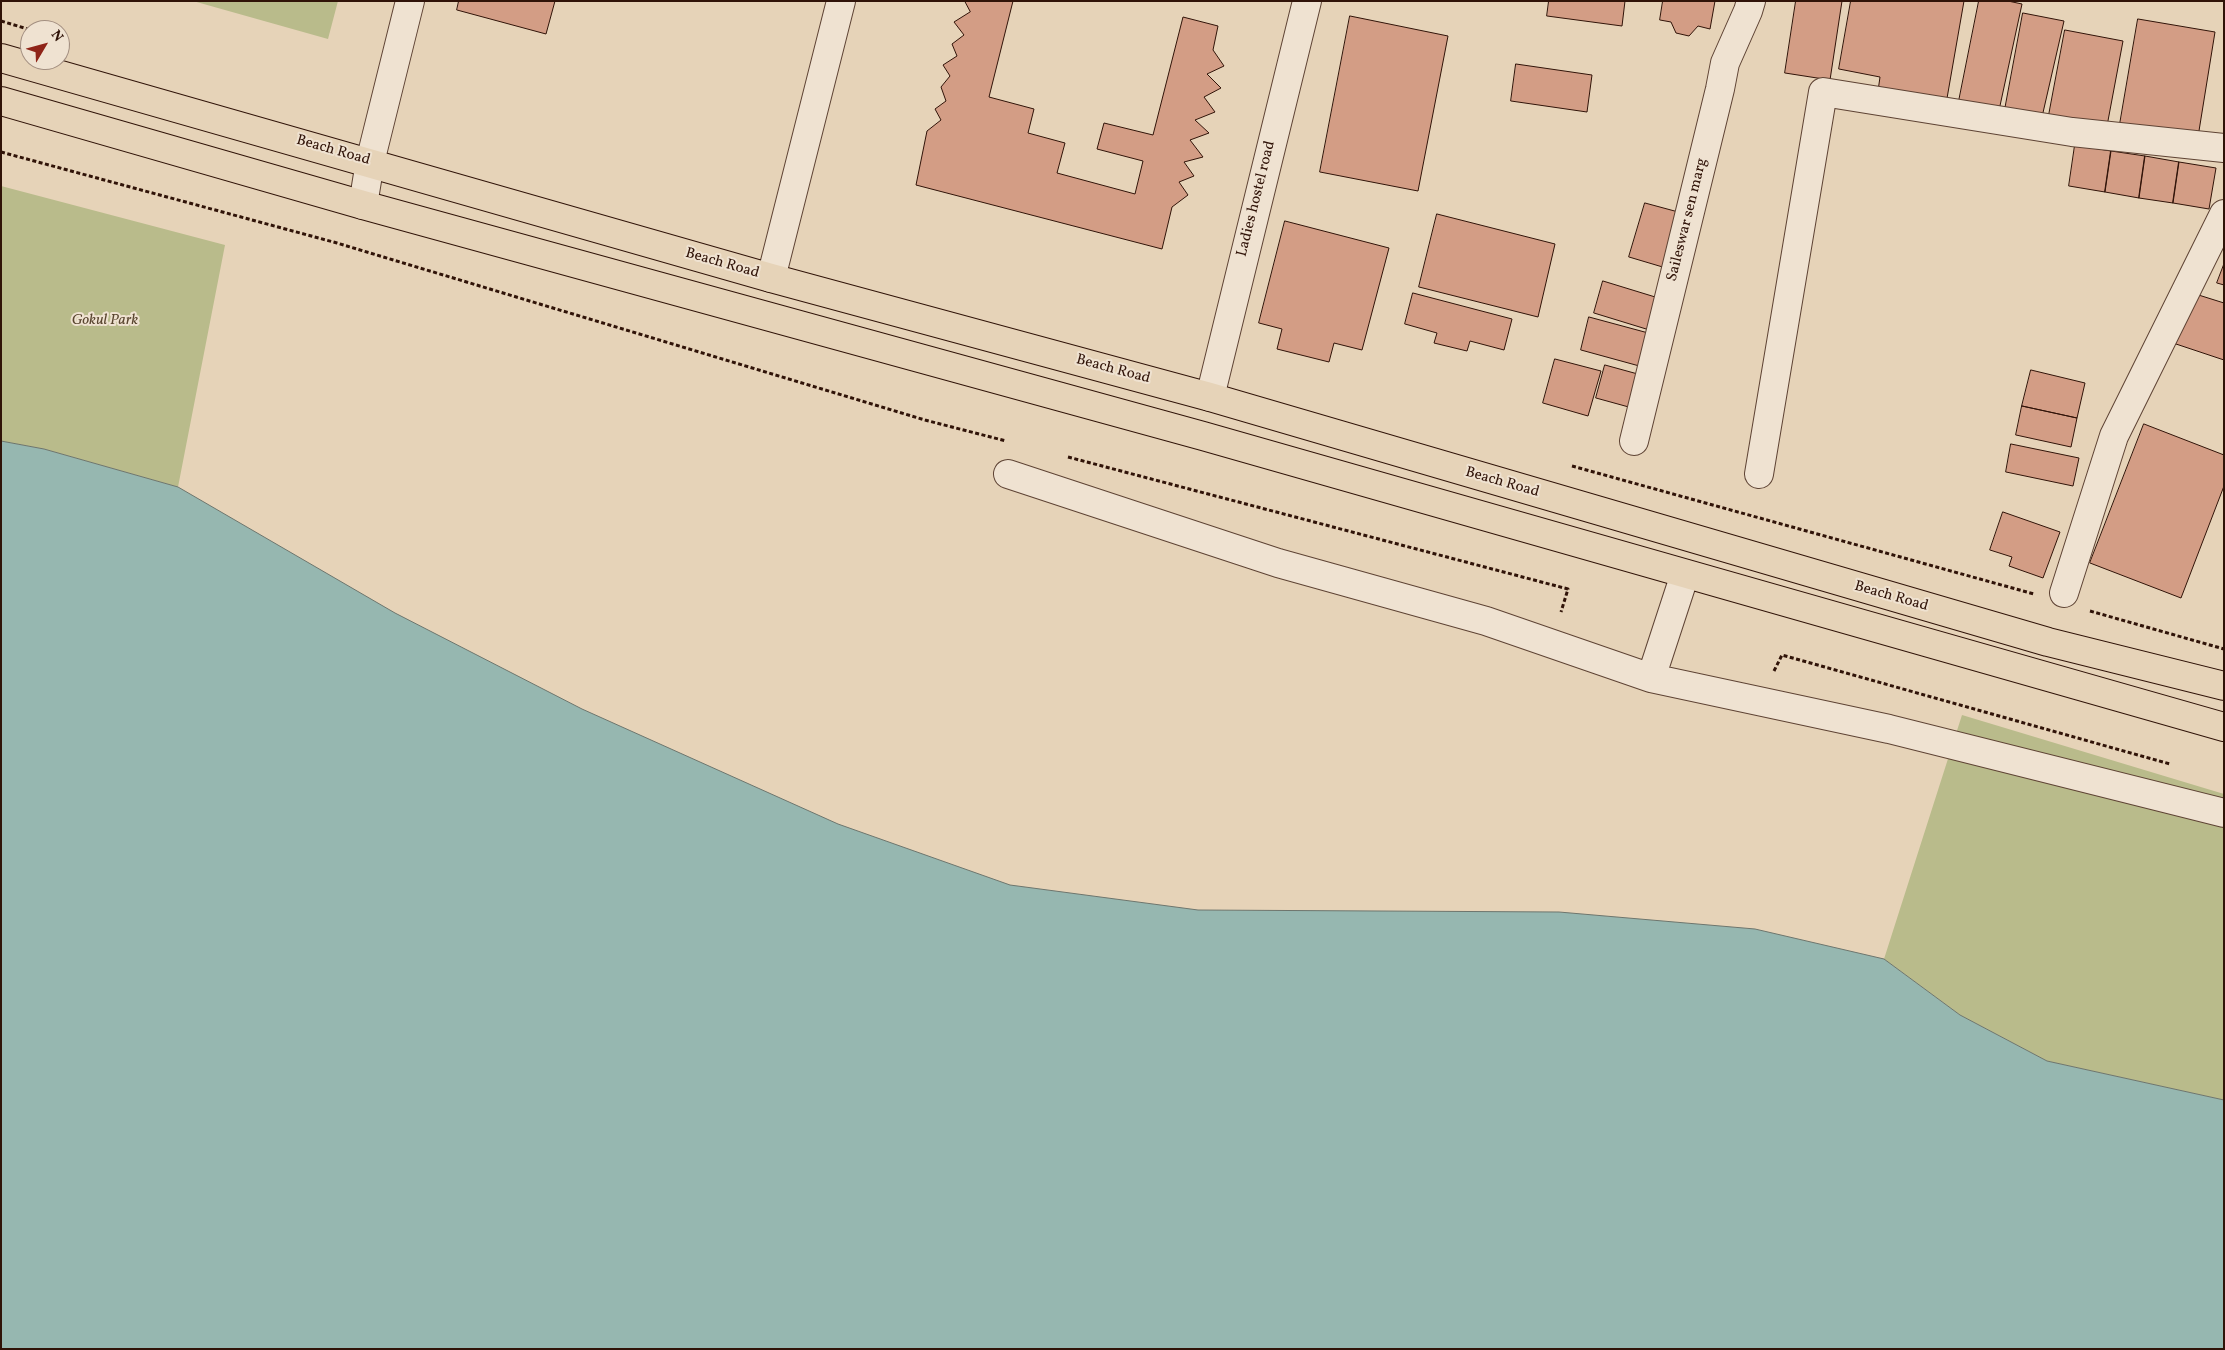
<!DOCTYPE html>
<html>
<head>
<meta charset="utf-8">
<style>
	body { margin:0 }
	#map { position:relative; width:2225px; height:1350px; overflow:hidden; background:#e6d3b8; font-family:Vollkorn,serif }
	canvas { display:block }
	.frame { position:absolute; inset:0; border:2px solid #301308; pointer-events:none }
	.north { position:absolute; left:20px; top:20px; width:50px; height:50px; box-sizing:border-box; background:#efe2d1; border:1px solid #a38f81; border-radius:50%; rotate:53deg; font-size:14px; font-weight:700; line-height:20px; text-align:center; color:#301308 }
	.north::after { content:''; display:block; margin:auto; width:18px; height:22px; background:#8f2418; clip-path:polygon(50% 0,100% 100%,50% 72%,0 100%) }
</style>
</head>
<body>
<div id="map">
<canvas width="2225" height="1350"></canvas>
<div class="frame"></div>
<div class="north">N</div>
</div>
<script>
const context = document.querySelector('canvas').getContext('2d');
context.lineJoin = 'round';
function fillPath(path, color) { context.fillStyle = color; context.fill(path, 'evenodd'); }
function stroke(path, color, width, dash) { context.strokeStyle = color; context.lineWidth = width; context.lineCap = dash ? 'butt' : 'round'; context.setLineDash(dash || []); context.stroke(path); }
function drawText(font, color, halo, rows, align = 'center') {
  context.font = font + ' Vollkorn,serif'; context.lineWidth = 4; context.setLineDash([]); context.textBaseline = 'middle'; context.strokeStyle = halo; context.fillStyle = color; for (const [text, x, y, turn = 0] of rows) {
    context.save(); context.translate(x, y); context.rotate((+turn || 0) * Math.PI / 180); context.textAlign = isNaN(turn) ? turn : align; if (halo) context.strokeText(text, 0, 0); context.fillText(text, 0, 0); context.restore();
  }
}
const green = new Path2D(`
	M193 1H338L328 39Z
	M1 186 225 245 178 487 44 449 1 441Z
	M1962 715 2224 794V1100L2047 1061 1960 1015 1884 959Z`);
const water = new Path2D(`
	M1 441 44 449 178 487 395 613 582 709 838 824 1010 885 1198 910 1559 912 1755 929 1884 959 1960 1015 2047 1061 2224 1100V1349H1Z`);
const building = new Path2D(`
	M459 1H555L546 34 457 10Z
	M965 1H1013L989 97 1034 109 1028 133 1065 143 1057 173 1135 194 1143 161 1097 149 1104 123 1153 135 1183 17 1218 26 1213 50 1224 66 1207 74 1221 88 1204 97 1215 112 1195 120 1209 133 1190 140 1203 157 1184 162 1194 176 1179 182 1188 195 1172 207 1162 249 916 185 927 131 941 120 935 109 946 101 941 87 950 76 943 65 957 56 952 44 964 35 954 22 970 12Z
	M1549 1H1625L1622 26 1547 16Z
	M1663 1H1715L1710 29 1698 26 1689 36 1676 33 1671 22 1660 20Z
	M1796 1H1842L1830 80 1785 73Z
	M1851 1H1964L1946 104 1878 91 1880 77 1839 69Z
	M1979 1H2008L2022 4 1998 115 1958 106Z
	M2023 13 2064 21 2042 117 2004 115Z
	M1350 16 1448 36 1418 191 1320 172Z
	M2138 19 2215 32 2198 137 2120 124Z
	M2065 30 2123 41 2107 126 2049 115Z
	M1516 64 1592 75 1587 112 1511 101Z
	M2075 145 2111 151 2105 192 2069 186Z
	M2111 151 2145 156 2139 198 2105 192Z
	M2145 156 2179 162 2173 203 2139 198Z
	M2179 162 2216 168 2209 209 2173 203Z
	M1645 203 1682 213 1666 268 1629 257Z
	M1437 214 1555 244 1538 317 1419 287Z
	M1285 221 1389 248 1362 350 1334 343 1329 362 1277 349 1282 329 1259 323Z
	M2224 264V285L2217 283Z
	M1603 281 1665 300 1656 332 1594 313Z
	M2189 292 2224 303V360L2173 343Z
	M1413 293 1512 319 1504 350 1470 341 1467 351 1434 343 1437 333 1405 324Z
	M1589 317 1652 334 1643 367 1581 350Z
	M1555 359 1601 371 1588 416 1543 403Z
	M1605 365 1645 376 1636 409 1596 398Z
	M2031 370 2085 383 2077 418 2022 406Z
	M2022 406 2077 418 2071 447 2016 435Z
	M2144 424 2224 455V486L2181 598 2090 563Z
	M2011 444 2079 458 2073 486 2006 472Z
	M2003 512 2060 532 2043 578 2009 566 2012 557 1990 550Z`);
const path = new Path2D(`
	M1 21 31 30
	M1 152 337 243 925 420 1006 441
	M1068 457 1568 589 1561 612
	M1572 466 2034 594
	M2090 611 2224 649
	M1774 671 1782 655 2170 764`);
const minor = new Path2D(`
	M363 205 370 162 410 1
	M771 278 841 1
	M1210 397 1307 1
	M1634 441 1720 89 1725 63 1748 11 1751 1
	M1008 474 1278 563 1486 621 1651 678
	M1759 474 1823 92 2072 132 2224 148
	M1685 574 1651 678 1889 729 2224 813
	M2064 593 2114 436 2224 214`);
const major = new Path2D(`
	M1 58 771 278 1210 397 2048 642 2224 686
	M1 101 363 205 1203 436 2224 727`);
const streetNames = [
	["Beach Road",333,151,16],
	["Ladies hostel road",1257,199,-76],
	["Saileswar sen marg",1688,220,-76],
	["Beach Road",722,264,16],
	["Beach Road",1113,370,15],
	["Beach Road",1502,483,16],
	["Beach Road",1891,597,16]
];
const parkNames = [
	["Gokul Park",105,321]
];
fillPath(green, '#b9bb8b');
fillPath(water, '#96b7b0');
stroke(water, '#6d756d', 1);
fillPath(building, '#d39d85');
stroke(building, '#301308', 1);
stroke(minor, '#5e4334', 30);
stroke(major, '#301308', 30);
stroke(path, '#301308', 3, [4, 2.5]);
stroke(minor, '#efe2d1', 28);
stroke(major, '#e6d3b8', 28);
drawText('15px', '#301308', '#efe2d1', streetNames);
drawText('italic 15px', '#59452f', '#efe2d1', parkNames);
</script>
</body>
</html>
